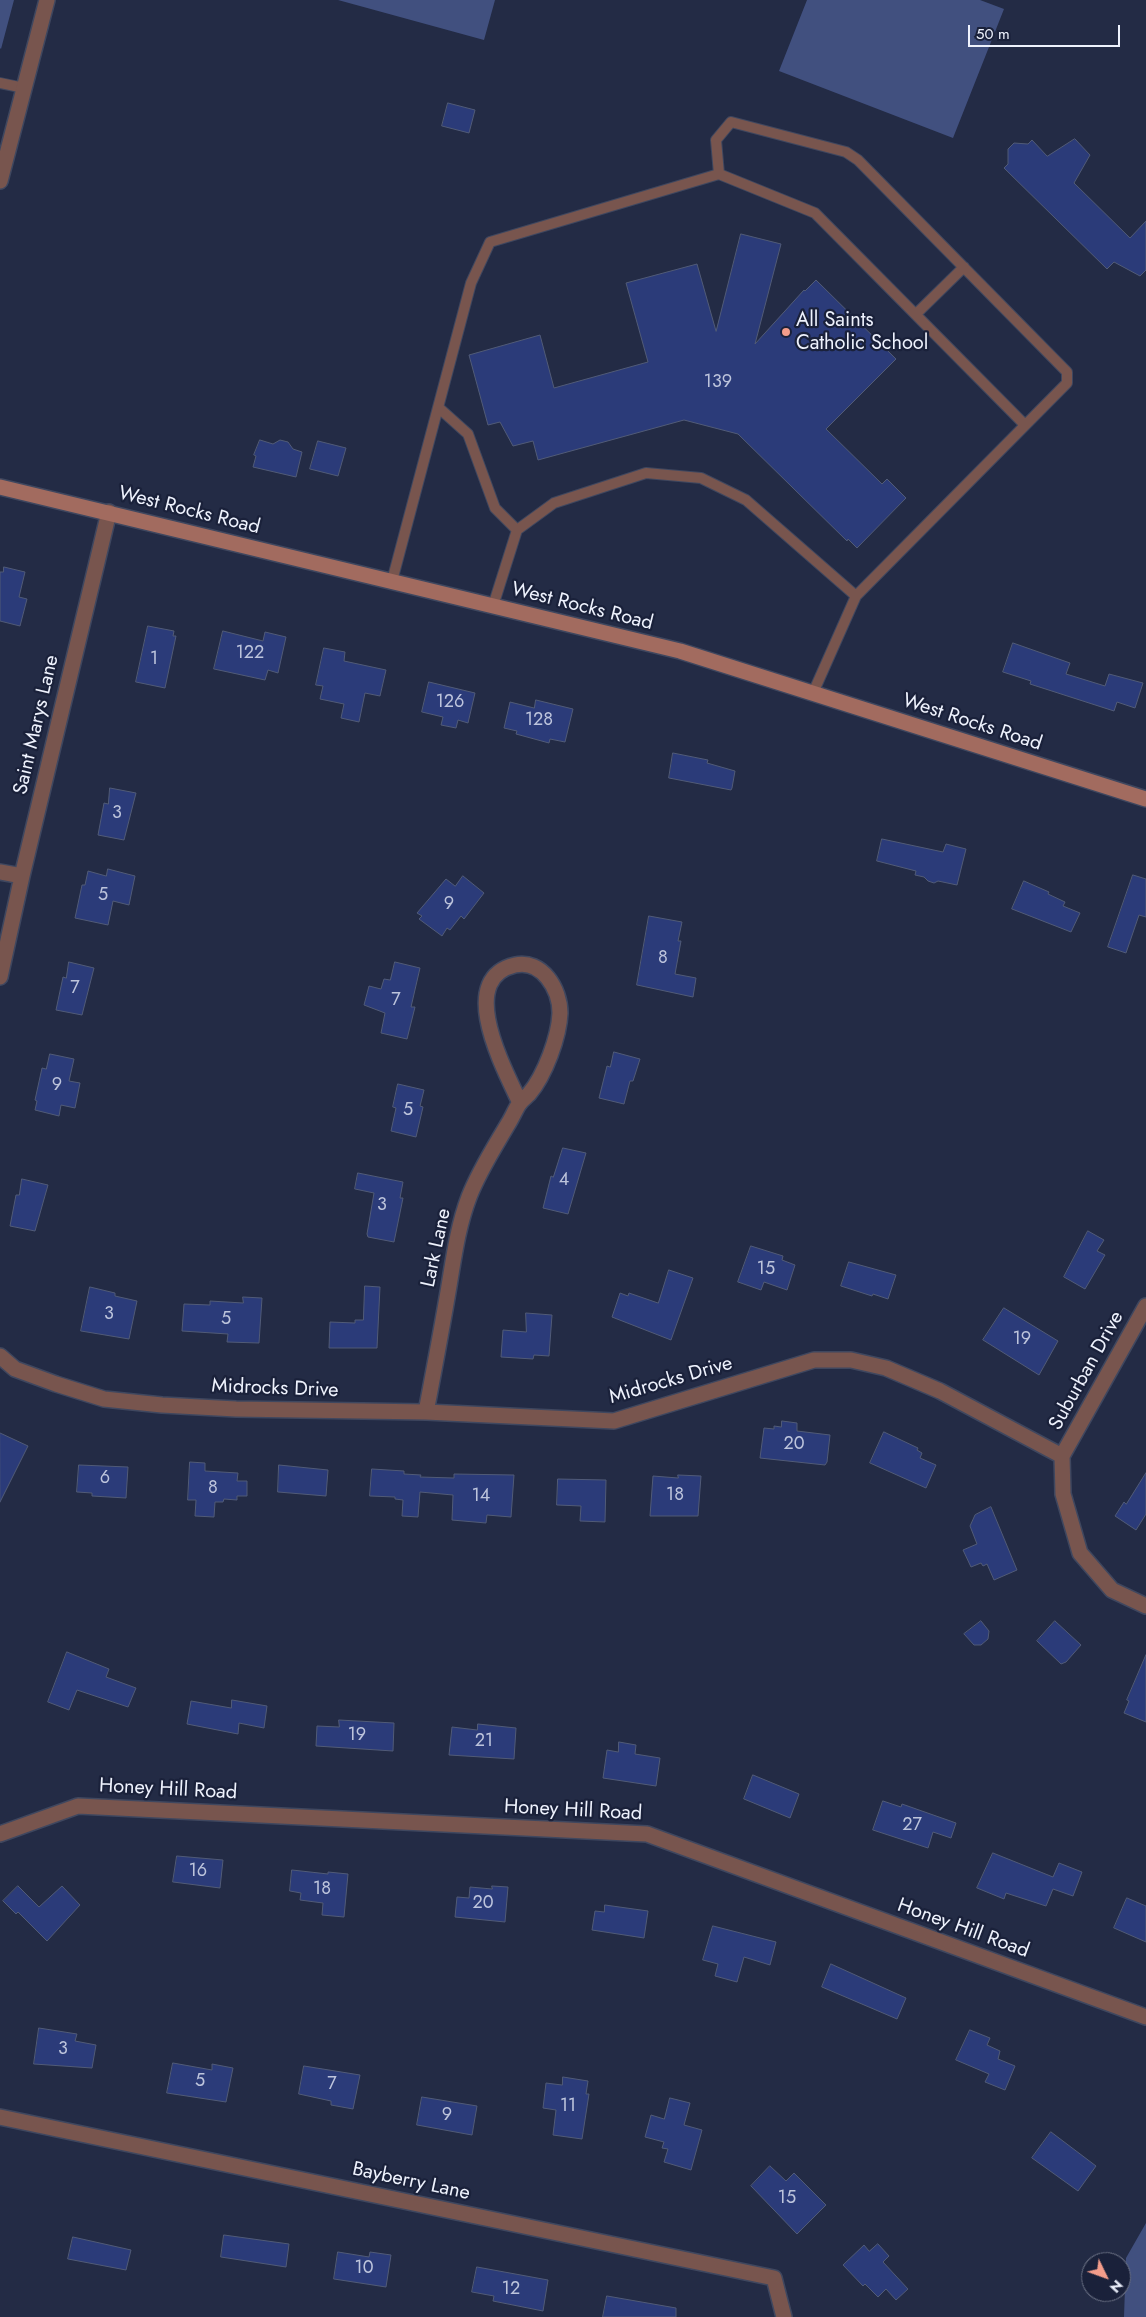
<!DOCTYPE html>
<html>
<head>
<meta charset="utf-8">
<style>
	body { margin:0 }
	#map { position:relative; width:1146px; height:2317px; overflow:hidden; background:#232b45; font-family:Jost,sans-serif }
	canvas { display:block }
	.north { position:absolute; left:1081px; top:2252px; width:50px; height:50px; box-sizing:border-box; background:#1a213a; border:1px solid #6f7588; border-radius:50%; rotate:132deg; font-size:14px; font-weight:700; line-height:20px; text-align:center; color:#eef2fd }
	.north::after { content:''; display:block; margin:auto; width:18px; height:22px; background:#f49d8b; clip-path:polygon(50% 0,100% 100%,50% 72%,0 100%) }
	.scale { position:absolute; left:968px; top:25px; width:152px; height:22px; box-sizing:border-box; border:2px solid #eef2fd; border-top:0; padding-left:6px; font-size:15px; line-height:18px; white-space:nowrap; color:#eef2fd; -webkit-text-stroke:4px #1a213a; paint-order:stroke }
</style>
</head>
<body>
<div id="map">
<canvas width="1146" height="2317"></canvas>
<div class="north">N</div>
<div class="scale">50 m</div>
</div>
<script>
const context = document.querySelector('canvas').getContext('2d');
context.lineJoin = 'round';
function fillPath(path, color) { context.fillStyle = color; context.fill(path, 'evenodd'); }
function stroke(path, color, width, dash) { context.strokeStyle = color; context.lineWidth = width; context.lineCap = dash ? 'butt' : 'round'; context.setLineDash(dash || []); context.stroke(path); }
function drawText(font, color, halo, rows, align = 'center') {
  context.font = font + ' Jost,sans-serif'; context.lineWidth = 4.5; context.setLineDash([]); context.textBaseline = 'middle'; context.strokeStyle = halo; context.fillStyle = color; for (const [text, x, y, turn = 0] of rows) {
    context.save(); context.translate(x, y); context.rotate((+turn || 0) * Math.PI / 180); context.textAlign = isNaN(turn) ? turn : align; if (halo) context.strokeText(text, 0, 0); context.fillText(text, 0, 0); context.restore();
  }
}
const green = new Path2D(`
	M0 0H14L1 49 0 48Z
	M338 0H495L484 40Z
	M807 0H980L1004 9 953 138 779 71Z
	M1146 2223V2317H1124L1126 2258Z`);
const building = new Path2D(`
	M448 103 475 110 469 133 442 126Z
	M1075 139 1090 155 1074 183 1130 238 1146 221V270L1140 276 1114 262 1107 269 1004 168 1008 164V149L1014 143 1028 144 1032 140 1047 156Z
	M741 234 781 244 755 344 804 290 805 291 816 280 896 359 826 429 882 484 887 479 906 498 857 548 848 539 847 541 738 434 684 420 538 460 533 441 513 446 500 422 488 425 469 355 540 335 554 388 648 362 626 283 697 264 716 331Z
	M260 440 273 444 280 440 288 442 293 449 302 452 296 477 253 467 256 456 254 455Z
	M318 441 346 448 338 476 310 469Z
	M4 567 25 572 19 597 27 599 20 626 0 621V572H3Z
	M148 626 174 631 173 636H176L165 688 136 682Z
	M223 631 263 641 265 632 286 637 278 673 268 670 265 680 214 669Z
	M1013 643 1070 663 1066 674 1105 686 1109 674 1143 683 1135 708 1117 702 1114 711 1030 684 1031 681 1003 672Z
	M324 648 345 652 344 661 386 670 380 696 365 693 359 722 341 718 344 704 320 699 323 686 316 685Z
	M429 682 475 693 468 723 458 720 456 728 441 725 443 717 422 712Z
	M536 700 573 709 565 742 550 739 549 743 516 734 517 731 504 728 510 702 534 708Z
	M673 753 708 760 707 763 735 771 732 788 731 790 669 778Z
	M110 788 136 793 124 840 98 835 104 803 108 804Z
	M882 839 943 852 946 844 966 849 957 885 938 881 934 883 928 881 924 877 915 875 916 871 877 861Z
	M108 869 135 876 129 905 113 901 108 925 75 918 82 885H85L88 871 106 876Z
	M1133 875 1146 879V917L1139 915 1126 953 1108 947Z
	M463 876 484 893 464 919 461 916 450 930 447 928 442 936 419 919 422 916 417 913 446 879 455 886Z
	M1024 881 1049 892 1048 894 1065 902 1063 906 1080 913 1071 932 1012 909Z
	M649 916 682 922 678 941H681L675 974 696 978 693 997 637 985Z
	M69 962 94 968 82 1015 56 1010 63 977 66 978Z
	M395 962 420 968 411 1007H415L407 1039 381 1033 385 1013 364 1005 369 986 381 989 384 979 390 980Z
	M614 1052 640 1059 633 1081H630L624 1104 599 1098 607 1066 610 1067Z
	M50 1054 74 1059 69 1081 80 1083 75 1108 61 1105 59 1116 35 1110 37 1101 35 1100 42 1068 46 1069Z
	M398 1084 424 1090 420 1106 423 1107 416 1137 391 1131 396 1108 393 1107Z
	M563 1148 586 1153 568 1214 543 1208 551 1176 553 1177Z
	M358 1173 403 1182 400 1198H403L394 1242 368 1237 367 1234 374 1193 355 1189Z
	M22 1179 48 1185 35 1231 10 1226 16 1195H19Z
	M1088 1231 1104 1240 1097 1251 1105 1255 1085 1289 1064 1277Z
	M751 1246 783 1256 782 1260 795 1265 787 1290 764 1282 761 1290 738 1282Z
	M849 1262 896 1275 888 1299 873 1294 872 1296 841 1286Z
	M669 1270 693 1278 671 1340 612 1317 620 1293 628 1296 629 1293 658 1303Z
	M365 1286 380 1287 377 1348H329L330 1322 355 1323V1320H363Z
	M90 1287 115 1293V1296L137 1301 129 1339 81 1331Z
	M243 1297 262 1298 259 1343 227 1342 228 1334 182 1331 184 1304 210 1305V1301L243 1303Z
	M1004 1308 1058 1341 1039 1375 983 1340Z
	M526 1313 552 1315 549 1356 534 1355 533 1359 501 1357 503 1330 526 1332Z
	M782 1421 797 1423V1431L830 1435 827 1462 825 1465 760 1458 764 1428 774 1429V1426L781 1427Z
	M884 1432 918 1448 917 1450 922 1453 920 1458 936 1465 926 1488 870 1463Z
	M0 1433 28 1446 0 1502Z
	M190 1462 205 1463V1471L238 1473 237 1481H247V1496H237V1500L224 1499 223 1502H215L214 1517 195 1516 196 1500H188Z
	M79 1465 128 1467 126 1498 92 1496V1493L77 1492Z
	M279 1465 328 1470 326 1496 278 1492Z
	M372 1469 404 1471V1474L421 1475 420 1477 454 1478V1474L514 1475 511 1517 487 1515 486 1523 452 1520 453 1495 420 1492 418 1517 402 1516 403 1500 395 1499V1497L370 1496Z
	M1146 1473V1514L1136 1530 1115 1516 1124 1502 1126 1504Z
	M678 1475 701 1476 698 1516H650L653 1476 678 1478Z
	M558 1479 606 1480 605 1522 580 1521 581 1506 557 1505Z
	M991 1507 1017 1570 994 1580 987 1564 983 1566 981 1563 971 1567 963 1550 977 1544 970 1526 975 1515Z
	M981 1621 989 1631 988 1639 981 1645H974L964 1634Z
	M1055 1621 1081 1645 1066 1662 1061 1664 1037 1641Z
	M67 1652 109 1669 106 1677 136 1688 128 1707 77 1690 69 1710 48 1702Z
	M1146 1655V1722L1124 1713 1129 1701 1127 1700Z
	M232 1700 267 1706 264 1728 239 1723 238 1734 187 1724 191 1701 231 1708Z
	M339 1720 394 1723 393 1751 316 1746 317 1726 339 1727Z
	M478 1724 516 1728 514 1759 449 1755 452 1727 477 1730Z
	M619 1742 636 1745 635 1754 660 1758 656 1786 603 1778 607 1750 618 1752Z
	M753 1775 799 1794 790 1818 744 1799Z
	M883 1801 901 1807 902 1804 956 1823 951 1838 933 1832 928 1848 873 1830Z
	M993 1853 1053 1877 1059 1863 1082 1872 1073 1896 1053 1889 1046 1906 1006 1893 1004 1899 977 1888Z
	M177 1856 223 1860 220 1888 173 1882Z
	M292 1870 328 1874V1872L348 1874 344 1917 322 1915 323 1903 300 1900 301 1893 290 1891Z
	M18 1886 39 1907 62 1886 80 1905 47 1941 18 1912 16 1914 3 1901Z
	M492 1886 508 1887 505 1922 455 1917 457 1897 469 1898 470 1887 492 1889Z
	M1127 1898 1146 1906V1942L1114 1928Z
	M605 1905 648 1911 644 1938 592 1930 595 1911 604 1912Z
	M713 1926 776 1942 770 1965 744 1957 737 1982 715 1976 718 1964 703 1960Z
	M831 1964 906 1998 897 2019 822 1987Z
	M39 2028 77 2034 75 2041 96 2045 92 2068 34 2064Z
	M970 2030 990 2038 987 2045 1000 2051 998 2059 1015 2066 1005 2090 985 2082 989 2074 956 2060Z
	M173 2063 212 2070V2064L233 2068 226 2102 167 2093Z
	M304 2066 360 2075 353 2109 331 2105V2101L299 2094Z
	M563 2077 588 2081 586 2094H589L582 2139 553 2135 556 2110 543 2108 546 2083 562 2085Z
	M422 2097 477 2106 472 2135 417 2125Z
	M670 2098 690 2103 684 2125 702 2130 691 2170 664 2162 668 2149 662 2148 664 2142 645 2137 651 2115 664 2119Z
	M1051 2132 1096 2166 1078 2191 1032 2158Z
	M770 2166 786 2181 794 2173 826 2205 797 2234 751 2186Z
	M224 2235 289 2244 286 2267 221 2257Z
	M73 2237 131 2250 126 2270 68 2259Z
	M878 2244 889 2256 883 2262 908 2289 896 2300 886 2289 878 2297 865 2284 863 2286 843 2265 864 2245 869 2251Z
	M338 2252 369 2257 370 2252 391 2255 386 2287 334 2279Z
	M477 2267 548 2280 543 2311 493 2301 494 2296 472 2292Z
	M607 2296 676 2308V2317H603Z`);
const lane = new Path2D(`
	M0 83 24 88
	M719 174 716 140 731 122 846 152 858 160 1067 372V383L856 596
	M916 314 964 267
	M439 408 468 434 495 508 517 530
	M392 581 471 283 490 242 719 174 815 213 1025 425
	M493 606 517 530 554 503 646 473 701 478 746 500 856 596 813 693`);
const street = new Path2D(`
	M0 181 47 0
	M0 872 22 876
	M0 977 22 876 109 512
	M1146 1306 1062 1456 1063 1494 1080 1553 1112 1590 1146 1606
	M0 1356 15 1369 56 1384 104 1399 162 1405 236 1409 426 1412 614 1421 814 1360H851L886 1368 940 1391 1062 1456
	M426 1412C434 1370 442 1328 449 1286 454 1256 458 1226 469 1197 479 1171 494 1148 508 1124 512 1118 515 1110 519 1104 522 1100 526 1097 529 1094 545 1075 559 1037 560 1013 560 989 542 959 515 965 455 979 505 1070 520 1103
	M0 1834 78 1806 647 1834 1146 2017
	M0 2117 774 2278 784 2317`);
const secondary = new Path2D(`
	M0 487 680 651 1146 799`);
const markers = [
	[786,332,5,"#f49d8b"]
];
const numberNames = [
	["139",718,383],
	["122",250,654],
	["1",154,660],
	["126",450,703],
	["128",539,721],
	["3",117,814],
	["5",103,896],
	["9",449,905],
	["8",663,959],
	["7",75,989],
	["7",396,1001],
	["9",57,1086],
	["5",408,1111],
	["4",564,1181],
	["3",382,1206],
	["15",766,1270],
	["3",109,1315],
	["5",226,1320],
	["19",1022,1340],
	["20",794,1445],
	["6",105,1479],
	["8",213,1489],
	["18",675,1496],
	["14",481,1497],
	["19",357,1736],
	["21",484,1742],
	["27",912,1826],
	["16",198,1872],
	["18",322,1890],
	["20",483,1904],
	["3",63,2050],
	["5",200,2082],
	["7",332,2085],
	["11",568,2107],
	["9",447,2116],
	["15",787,2199],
	["10",364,2269],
	["12",511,2290]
];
const poiNames = [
	["All Saints",796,321],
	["Catholic School",796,344]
];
const streetNames = [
	["West Rocks Road",189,511,14],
	["West Rocks Road",582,607,14],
	["West Rocks Road",972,723,18],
	["Saint Marys Lane",37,725,-77],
	["Lark Lane",437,1248,-78],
	["Suburban Drive",1087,1371,-61],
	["Midrocks Drive",671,1381,-16],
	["Midrocks Drive",275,1389,2],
	["Honey Hill Road",168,1790,3],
	["Honey Hill Road",573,1811,3],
	["Honey Hill Road",963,1929,20],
	["Bayberry Lane",411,2182,12]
];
fillPath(green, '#41507f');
fillPath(building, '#2b3b79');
stroke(building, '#515b77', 1);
stroke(lane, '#3f475f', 12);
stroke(street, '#3f475f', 18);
stroke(secondary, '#3f475f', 18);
stroke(lane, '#78554e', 10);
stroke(street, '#78554e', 15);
stroke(secondary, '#a26b5f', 15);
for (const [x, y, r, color] of markers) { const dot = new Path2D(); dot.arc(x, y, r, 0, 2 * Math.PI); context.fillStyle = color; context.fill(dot); stroke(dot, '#1a213a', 2); }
drawText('18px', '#bdc4dc', null, numberNames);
drawText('20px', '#eef2fd', '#1a213a', poiNames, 'left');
drawText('20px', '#eef2fd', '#1a213a', streetNames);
</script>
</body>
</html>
